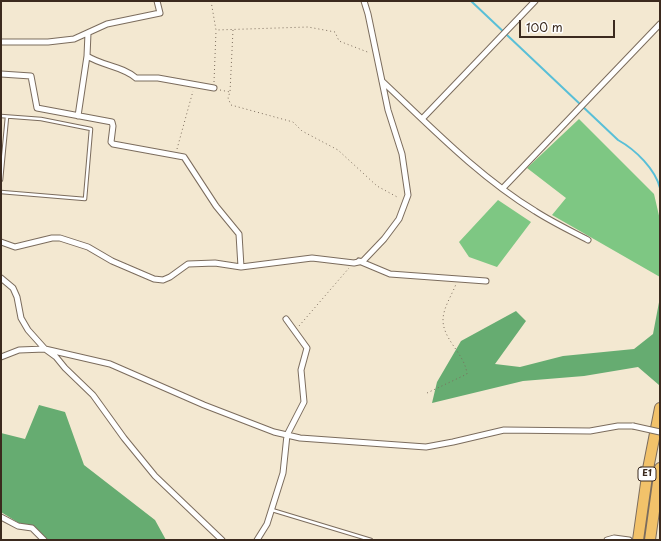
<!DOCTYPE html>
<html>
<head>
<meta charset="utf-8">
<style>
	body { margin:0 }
	#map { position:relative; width:661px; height:541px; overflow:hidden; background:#f3e8d1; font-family:"Playpen Sans",sans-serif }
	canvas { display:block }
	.frame { position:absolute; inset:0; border:2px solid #3b2a1e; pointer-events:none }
	.scale { position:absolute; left:519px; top:20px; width:96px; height:18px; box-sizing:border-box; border:2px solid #3b2a1e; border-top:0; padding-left:5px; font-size:12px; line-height:14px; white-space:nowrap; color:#3b2a1e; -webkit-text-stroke:3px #fff; paint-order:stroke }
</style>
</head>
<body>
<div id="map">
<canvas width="661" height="541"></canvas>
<div class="frame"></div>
<div class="scale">100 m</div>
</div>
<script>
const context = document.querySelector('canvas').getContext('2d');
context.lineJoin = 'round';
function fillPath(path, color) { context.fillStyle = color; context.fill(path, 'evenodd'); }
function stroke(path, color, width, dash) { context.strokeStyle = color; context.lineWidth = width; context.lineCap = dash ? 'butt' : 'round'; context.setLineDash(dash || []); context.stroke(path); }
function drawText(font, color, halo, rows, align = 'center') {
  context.font = font + ' "Playpen Sans",sans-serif'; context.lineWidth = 3.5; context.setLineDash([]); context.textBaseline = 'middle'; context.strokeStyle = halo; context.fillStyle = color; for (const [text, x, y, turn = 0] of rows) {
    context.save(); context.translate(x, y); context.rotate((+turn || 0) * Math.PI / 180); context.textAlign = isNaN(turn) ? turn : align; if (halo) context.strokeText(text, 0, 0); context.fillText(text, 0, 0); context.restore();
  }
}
const green = new Path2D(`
	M579 119 654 194 660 220V277L552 215 566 198 527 168Z
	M498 200 531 222 497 267 469 257 459 242Z`);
const forest = new Path2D(`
	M660 297 659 385 638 367 584 376 523 381 432 403 437 382 461 341 516 311 526 321 495 364 520 367 563 356 634 349 653 334Z
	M39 405 65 412 84 465 155 520 166 540H46L1 512V433L25 439Z`);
const stream = new Path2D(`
	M471 1 618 140C636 150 655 169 660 188`);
const path = new Path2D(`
	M211 1 216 30 308 27 335 32 339 41 370 53
	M233 30 230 92 228 98 231 105 293 122 302 131 338 150 377 186 399 198
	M214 82 216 31
	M220 90 230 92
	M177 149 193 91
	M299 326 349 268
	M427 393 467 374C465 354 443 340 443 320 443 308 452 295 456 284`);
const service = new Path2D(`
	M1 116 41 119 91 129 85 199 1 192
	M1 180 7 117
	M272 510 371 540`);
const minor = new Path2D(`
	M88 33 87 56C103 66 122 66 136 78H158L214 88
	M1 42H48L74 39 107 24 160 13 157 1
	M1 74 31 76 37 108 112 122 113 126 111 142 113 144 184 157 216 206 239 234 241 267
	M382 81C431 127 478 176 535 211 552 222 571 231 588 240
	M78 116 87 56
	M422 119 535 1
	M503 188 660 24
	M1 242 15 247 52 238H60L88 247 112 261 154 279 163 280 170 277 188 264 215 263 241 267 312 258 354 263 363 261 384 239 399 219 408 195 402 154 388 110 368 14 364 1
	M359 261 390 274 486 281
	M1 278 13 288 17 297 21 318 28 330 45 349 56 357 65 368 93 395 124 438 155 476 222 540
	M1 357 19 350 45 349 110 364 204 405 274 432 300 438 426 447 453 442 504 430 590 431 618 426H633
	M1 517 18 526 32 528 44 540
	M257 540 267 524 283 473 287 435 304 402 301 370 307 348 286 319
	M607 540 614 538 629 540`);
const motorway = new Path2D(`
	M638 540 648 469 660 408
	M650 540 660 468`);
const minorBridge = new Path2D(`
	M633 426 660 432`);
const shields = [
	[647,474,18]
];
const shieldNames = [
	["E1",647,474]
];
fillPath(green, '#7ec783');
fillPath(forest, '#66ac71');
stroke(stream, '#59bfd7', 2);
stroke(service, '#7b6c5d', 4.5);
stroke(minor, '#7b6c5d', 7);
stroke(motorway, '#7b6c5d', 12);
stroke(path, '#7b6c5d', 1, [1, 3]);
stroke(service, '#fff', 2.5);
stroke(minor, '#fff', 5);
stroke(motorway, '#f2c26a', 10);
stroke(minorBridge, '#7b6c5d', 7, []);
stroke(minorBridge, '#fff', 5);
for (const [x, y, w] of shields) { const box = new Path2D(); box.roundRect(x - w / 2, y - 7, w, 14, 3); context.fillStyle = '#fff'; context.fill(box); stroke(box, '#3b2a1e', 1); }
drawText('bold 9px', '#3b2a1e', null, shieldNames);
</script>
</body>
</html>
